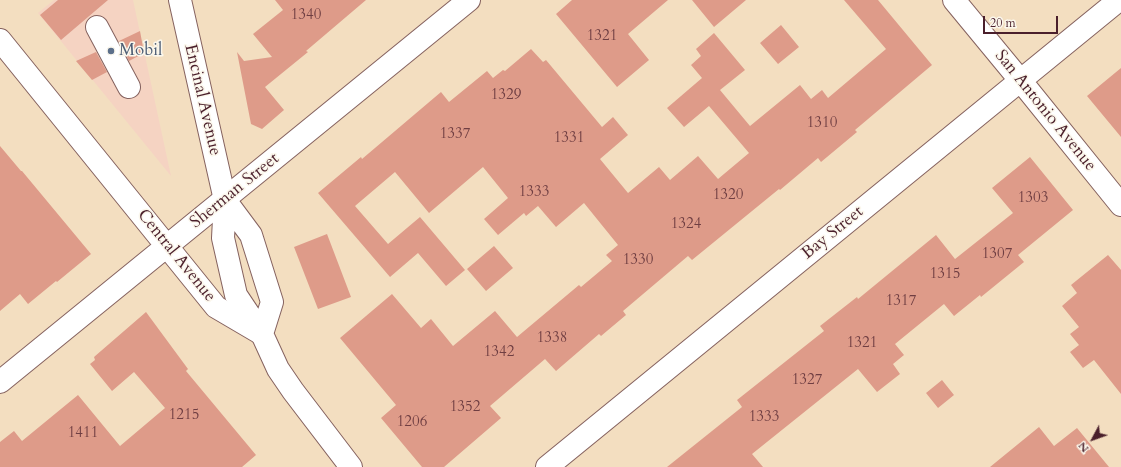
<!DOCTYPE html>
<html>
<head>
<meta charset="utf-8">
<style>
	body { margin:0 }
	#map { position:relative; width:1121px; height:467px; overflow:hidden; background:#f3dec0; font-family:Cardo,serif }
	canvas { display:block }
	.north { position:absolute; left:1073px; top:419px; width:40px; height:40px; -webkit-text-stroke:3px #fbf7ec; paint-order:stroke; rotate:229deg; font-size:11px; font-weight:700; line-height:16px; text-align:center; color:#4a1f2b }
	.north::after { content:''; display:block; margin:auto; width:14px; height:18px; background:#4a1f2b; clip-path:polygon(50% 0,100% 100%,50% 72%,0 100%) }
	.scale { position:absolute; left:983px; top:16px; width:75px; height:18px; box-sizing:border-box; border:2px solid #4a1f2b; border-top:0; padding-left:5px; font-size:12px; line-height:14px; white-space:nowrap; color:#4a1f2b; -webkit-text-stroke:3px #fbf7ec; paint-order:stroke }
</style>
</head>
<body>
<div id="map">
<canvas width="1121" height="467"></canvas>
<div class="north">N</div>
<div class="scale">20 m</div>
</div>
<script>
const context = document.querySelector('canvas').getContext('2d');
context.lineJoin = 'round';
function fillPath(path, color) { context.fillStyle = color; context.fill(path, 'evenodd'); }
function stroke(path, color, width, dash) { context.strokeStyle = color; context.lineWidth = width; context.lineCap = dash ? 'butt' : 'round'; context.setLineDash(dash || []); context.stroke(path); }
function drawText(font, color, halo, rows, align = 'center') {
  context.font = font + ' Cardo,serif'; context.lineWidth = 3; context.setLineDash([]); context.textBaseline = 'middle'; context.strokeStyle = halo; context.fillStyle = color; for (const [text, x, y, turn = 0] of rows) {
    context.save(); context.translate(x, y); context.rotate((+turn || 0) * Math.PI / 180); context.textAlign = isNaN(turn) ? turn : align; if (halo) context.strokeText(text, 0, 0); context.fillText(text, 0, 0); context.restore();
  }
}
const built = new Path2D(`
	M54 0H133L171 176 38 13Z`);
const building = new Path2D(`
	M58 0H108L61 40 40 15Z
	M275 0H366L306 51 308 52 265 87 284 110 262 129 251 124 237 52 244 61 272 57 253 34 283 10Z
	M572 0H668L628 34 649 60 617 87 556 14Z
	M692 0H746L714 27Z
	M844 0H878L932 65 855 130 857 132 821 162 818 158 780 190 779 189 692 260 688 256 623 311 626 315 601 336 599 334 556 371 545 359 490 406 501 418 444 467H422L381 418 396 405 340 338 392 294 421 328 431 319 453 346 495 311 517 337 579 285 581 287 612 261 606 255 618 245 584 203 556 227 538 206 526 216 524 213 498 235 484 219 508 198 483 167 429 213 395 172 355 206 388 244 420 217 465 270 446 286 418 253 390 277 318 193 361 157 362 159 441 92 449 102 487 71 493 78 503 70 505 71 531 49 543 62 546 60 602 127 613 117 628 135 600 159 628 193 659 167 670 180 698 156 718 179 749 153 709 106 684 127 667 108 702 78 691 65 701 56 696 49 714 33 745 70 720 90 750 126 800 85 811 99 822 90 828 98 886 49Z
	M781 25 799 47 778 64 760 43Z
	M140 31 144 53 129 61 119 41Z
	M96 52 107 72 92 80 76 61Z
	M1121 68V137L1087 96Z
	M0 146 21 171H22L91 254 57 282 56 281 28 304 20 294 0 311Z
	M1030 157 1073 210 1018 255 1024 262 981 297 980 295 954 316 944 304 895 344 904 355 893 364 900 374 877 392 858 369 752 454 763 467H667L742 407 737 400 824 331 820 326 857 297 858 299 936 235 955 259 1013 213 992 188Z
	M327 234 351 297 318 309 294 247Z
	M494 246 513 268 486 291 467 269Z
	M1108 255 1121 270V394L1094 360 1083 368 1070 352 1079 345 1070 334 1079 327 1062 306 1077 293 1071 285Z
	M146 312 188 369 186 371 256 455 242 467H0V442L14 431 22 441 78 395 120 446 165 408 134 372 112 391 90 364 95 360 94 357Z
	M942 380 954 395 938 408 926 393Z
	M1039 427 1054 446 1077 428 1109 467H990Z`);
const minor = new Path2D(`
	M954 0 1020 80 1121 205
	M97 27 129 87
	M0 40 216 307 262 334
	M0 382 469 0
	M547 467 1119 0`);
const major = new Path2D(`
	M180 0 225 200 223 238 236 295 262 334 278 369 293 391 351 467
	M225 200 251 235 272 302 262 334`);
const markers = [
	[111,51,4,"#5c6f8a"]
];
const numberNames = [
	["1340",306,16],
	["1321",602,37],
	["1329",506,96],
	["1310",822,124],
	["1337",455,135],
	["1331",569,139],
	["1333",534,193],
	["1320",728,196],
	["1303",1033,199],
	["1324",686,225],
	["1307",997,255],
	["1330",638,261],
	["1315",945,275],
	["1317",901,302],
	["1338",552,339],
	["1321",862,344],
	["1342",499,353],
	["1327",807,381],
	["1352",465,408],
	["1215",184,416],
	["1333",764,418],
	["1206",412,423],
	["1411",83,434]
];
const serviceNames = [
	["Mobil",119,51]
];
const streetNames = [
	["Encinal Avenue",202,100,77],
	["San Antonio Avenue",1045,111,51],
	["Sherman Street",235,191,-39],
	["Bay Street",833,233,-39],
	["Central Avenue",176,256,51]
];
fillPath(built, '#f5d3c2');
fillPath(building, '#de9b89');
stroke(minor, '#85625f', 24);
stroke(major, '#85625f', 24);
stroke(minor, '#fff', 22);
stroke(major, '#fff', 22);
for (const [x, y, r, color] of markers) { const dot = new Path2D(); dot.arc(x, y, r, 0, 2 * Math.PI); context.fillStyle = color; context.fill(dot); stroke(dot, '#fbf7ec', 1.5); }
drawText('15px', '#6f3e42', null, numberNames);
drawText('17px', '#4e5e75', '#fbf7ec', serviceNames, 'left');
drawText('17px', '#4a1f2b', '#fbf7ec', streetNames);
</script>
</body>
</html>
